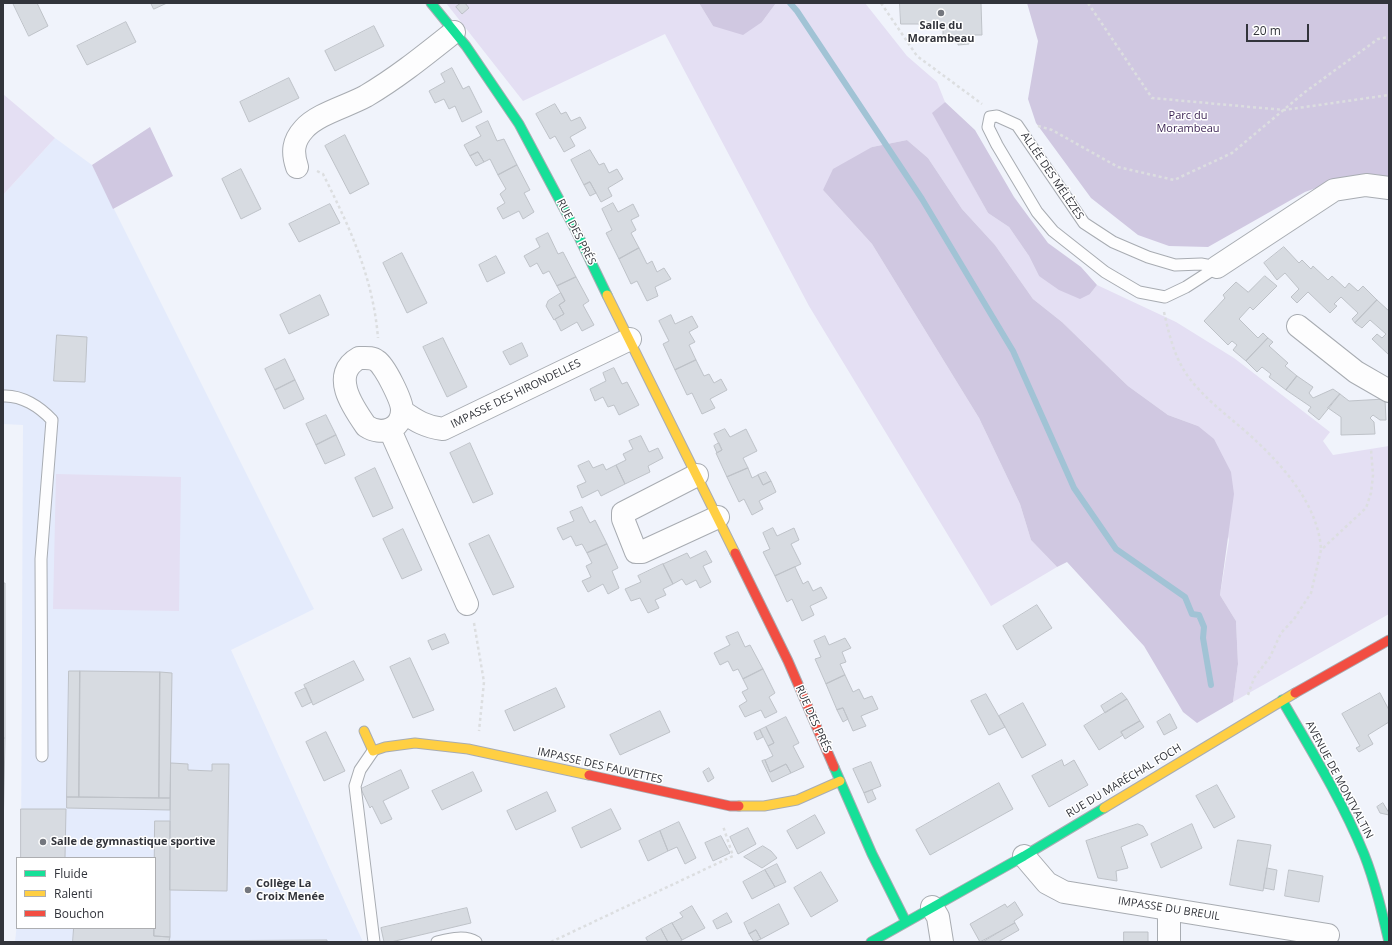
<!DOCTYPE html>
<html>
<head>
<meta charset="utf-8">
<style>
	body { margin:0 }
	#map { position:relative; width:1392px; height:945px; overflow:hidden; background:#f0f3fb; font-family:"Open Sans",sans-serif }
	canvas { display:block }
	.frame { position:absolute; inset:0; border:4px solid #32343b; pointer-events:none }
	.legend { position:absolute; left:16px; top:857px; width:140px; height:72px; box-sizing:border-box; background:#fff; border:1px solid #adaeb1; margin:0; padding:5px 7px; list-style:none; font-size:12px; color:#32343b }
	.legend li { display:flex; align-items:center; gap:8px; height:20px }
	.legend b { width:20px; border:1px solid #adaeb1 }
	.scale { position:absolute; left:1246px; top:24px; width:63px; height:18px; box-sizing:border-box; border:2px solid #32343b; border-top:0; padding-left:5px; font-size:12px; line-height:14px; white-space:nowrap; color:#32343b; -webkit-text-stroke:3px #fff; paint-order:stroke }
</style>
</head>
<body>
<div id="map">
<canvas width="1392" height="945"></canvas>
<div class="frame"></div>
<ul class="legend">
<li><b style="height:5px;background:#16e098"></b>Fluide</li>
<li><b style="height:5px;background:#ffcf43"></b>Ralenti</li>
<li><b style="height:5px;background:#f24e42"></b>Bouchon</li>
</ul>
<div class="scale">20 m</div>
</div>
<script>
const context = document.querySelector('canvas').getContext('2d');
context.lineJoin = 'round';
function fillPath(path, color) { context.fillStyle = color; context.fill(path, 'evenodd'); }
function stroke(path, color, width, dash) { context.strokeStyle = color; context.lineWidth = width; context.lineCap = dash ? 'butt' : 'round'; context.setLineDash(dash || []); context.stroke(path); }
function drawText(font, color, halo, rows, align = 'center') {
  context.font = font + ' "Open Sans",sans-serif'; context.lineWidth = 3; context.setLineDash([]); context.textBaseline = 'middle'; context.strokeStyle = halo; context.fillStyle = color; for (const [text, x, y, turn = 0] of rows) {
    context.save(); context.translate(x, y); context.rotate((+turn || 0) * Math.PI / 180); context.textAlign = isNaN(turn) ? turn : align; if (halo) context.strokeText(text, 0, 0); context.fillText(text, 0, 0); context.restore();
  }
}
const built = new Path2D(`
	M55 138 92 165 314 609 231 650 363 942H15L17 923V928H155V858H21L23 425 3 424V195Z`);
const green = new Path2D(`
	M446 3H699L713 26 762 22 776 3H865L907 56 937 82 945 102 933 113 988 213 1009 227 1029 256 1039 276 1090 294 1097 285 1176 322 1234 358 1330 432 1323 441 1333 455 1389 446V614L1233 702 1238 664 1236 621 1220 595 1229 540 1198 426 1168 415 1128 386 1062 322 1033 299 995 245 962 209 928 158 907 140 872 147 823 190 872 244 979 418 1020 504 1031 540 1057 567 991 606 809 306 665 34 523 101Z
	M3 94 55 138 3 195Z
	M56 474 181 477 179 611 53 609Z`);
const forest = new Path2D(`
	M699 3H776L762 22 743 35 713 26Z
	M1027 3H1389V177L1374 174 1333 182 1305 192 1208 247 1169 246 1138 235 1091 198 1036 123 1028 99 1038 41Z
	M945 102 975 130 1014 197 1048 243 1081 267 1097 285 1090 294 1080 299 1059 290 1039 276 1029 256 1009 227 988 213 932 113Z
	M150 127 173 176 113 209 92 165Z
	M907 140 928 158 962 209 995 245 1033 299 1062 322 1128 386 1168 415 1198 426 1214 439 1231 472 1234 494 1220 595 1236 621 1238 664 1233 702 1197 723 1183 712 1144 646 1067 562 1057 567 1031 540 1020 504 979 418 872 244 823 190 833 169 872 147Z`);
const stream = new Path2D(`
	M790 3 797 11 922 199 1013 351 1074 488 1116 549 1185 597 1192 614 1199 615 1204 627 1203 638 1211 685`);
const building = new Path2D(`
	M13 3H37L48 26 29 36Z
	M151 3H167L154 9Z
	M461 3H465L469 8 462 14 456 7Z
	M900 3H981L982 35H969V39L943 40V24H901Z
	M126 22 136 42 87 65 77 46Z
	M374 26 384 46 335 71 325 51Z
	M969 39V44L958 45V40Z
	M452 68 463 89 469 86 482 112 462 122 455 106 449 109 444 99 435 103 429 91 445 82 441 74Z
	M289 78 299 98 249 122 240 102Z
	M555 104 561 114 566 112 571 121 580 117 586 128 570 137 575 146 564 152 555 136 550 139 536 114Z
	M488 121 497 141 504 139 517 165 498 175 490 159 484 162 478 152 470 156 464 145 481 136 476 127Z
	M345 135 369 184 350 194 325 146Z
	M590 150 599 165 604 163 609 173 617 169 623 179 608 188 612 196 601 202 590 182 584 185 571 160Z
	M478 152 484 162 476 166 470 156Z
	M517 165 530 190 524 193 534 212 523 219 519 211 503 219 497 208 505 203 500 194 506 189 498 175Z
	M241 169 261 209 241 219 222 179Z
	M590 182 596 193 590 196 584 185Z
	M613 203 618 212 633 204 639 216 631 220 636 230 631 233 639 248 619 259 606 233 612 230 602 209Z
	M330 204 340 223 299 242 289 224Z
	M548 233 558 254 563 252 576 277 557 286 549 271 543 274 537 263 530 267 524 256 540 247 536 239Z
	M1284 247 1299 263 1302 260 1311 269 1313 266 1328 280 1332 276 1345 288 1349 283 1358 291 1363 286 1377 300 1355 323 1352 319 1358 313 1341 297 1334 304 1337 306 1330 313 1308 292 1297 303 1291 297 1299 289 1285 273 1277 280 1264 263Z
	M639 248 647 264 652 261 657 272 664 268 671 279 655 287 658 296 647 301 637 281 631 284 619 259Z
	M402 253 427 303 407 313 383 263Z
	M496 256 505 273 487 282 479 265Z
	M1265 276 1277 286 1253 310 1250 307 1239 319 1258 338 1263 333 1268 338 1246 361 1233 350 1237 345 1232 341 1228 345 1204 321 1225 298 1223 295 1236 282 1248 292Z
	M576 277 589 301 583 305 594 325 582 331 577 322 561 331 555 319 564 314 559 305 565 301 557 286Z
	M561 293 565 301 559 305 564 314 554 320 546 306 548 301Z
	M320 295 329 315 289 334 280 315Z
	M1377 300 1389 311V355L1372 339 1377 334 1382 338 1386 334 1370 320 1362 328 1355 323Z
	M671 315 675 324 692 316 698 327 689 332 695 342 689 345 696 360 675 370 663 344 669 341 659 321Z
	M57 335 87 337 85 382 54 381Z
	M443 338 467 387 447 397 423 347Z
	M1268 338 1273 342 1269 346 1288 363 1285 366 1297 376 1286 390 1269 377 1271 374 1262 367 1257 372 1246 361Z
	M522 343 528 356 510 365 503 352Z
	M285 359 295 380 275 390 265 369Z
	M696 360 704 376 709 374 714 383 721 379 727 390 710 399 715 408 702 414 692 393 687 395 675 370Z
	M614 368 622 384 627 382 639 405 619 415 614 405 608 407 603 397 595 401 590 389 606 381 603 373Z
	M1297 376 1313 387 1309 393 1313 398 1333 389 1340 394 1319 420 1308 411 1311 407 1286 390Z
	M295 380 304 399 284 409 275 390Z
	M1340 394 1349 401 1385 399 1386 420H1380L1373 415 1370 418 1374 422 1375 434 1341 435V417L1328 408Z
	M326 415 336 435 316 445 306 424Z
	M725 429 730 437 746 429 757 451 743 458 748 468 727 477 716 453 722 450 714 434Z
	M336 435 345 455 325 464 316 445Z
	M641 436 649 452 658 448 663 458 648 466 650 472 625 484 616 465 626 460 623 454 633 449 629 441Z
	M470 443 493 494 473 503 450 453Z
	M719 443 722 450 717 453 714 446Z
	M589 461 593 468 603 464 606 470 616 465 625 484 601 496 598 490 582 498 577 486 586 482 578 466Z
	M375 468 393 508 373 517 355 478Z
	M748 468 752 478 758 475 763 485 771 481 776 492 759 501 763 509 752 515 744 499 739 502 727 477Z
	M766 472 771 481 763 485 758 475Z
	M582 507 590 523 595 520 607 544 587 553 582 544 576 546 571 536 563 540 557 528 574 521 570 512Z
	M773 528 777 536 794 528 799 540 791 544 801 564 775 576 763 552 770 549 763 533Z
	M403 529 422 570 402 579 383 539Z
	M489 535 514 587 493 595 469 544Z
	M607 544 618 568 612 571 619 588 608 594 603 584 588 592 582 581 591 577 586 566 592 563 587 553Z
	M706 551 712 562 703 566 711 582 700 588 696 580 686 585 682 579 673 584 663 564 687 553 690 558Z
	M663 564 673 584 663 589 666 595 655 600 659 608 648 613 640 598 631 601 625 589 641 582 638 576Z
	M795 567 803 584 808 581 813 591 821 587 827 598 810 606 814 615 802 621 792 599 787 602 775 576Z
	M3 583H5V738H3Z
	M1037 605 1052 628 1017 650 1003 626Z
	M738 632 745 647 750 645 763 669 743 679 738 669 733 671 728 661 720 665 714 653 730 645 726 637Z
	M445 634 449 643 432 650 428 641Z
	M825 636 829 645 845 638 851 648 842 652 846 662 840 664 845 675 826 684 815 659 821 657 814 641Z
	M410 658 434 710 413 718 390 667Z
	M354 661 364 680 313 705 304 685Z
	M763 669 775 693 769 697 777 712 765 718 761 710 745 717 739 706 747 701 742 692 748 689 743 679Z
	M69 671H80L79 797H67Z
	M80 671 160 672 159 798 79 797Z
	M160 672 172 673 170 798H159Z
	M845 675 853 692 859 689 864 699 872 696 878 709 861 716 866 726 853 731 843 708 837 710 826 684Z
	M306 688 312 702 302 707 295 693Z
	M556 688 565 707 514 731 505 711Z
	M1122 693 1127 699 1105 713 1101 706Z
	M1380 693 1389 710V722L1368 735 1373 744 1359 752 1356 748 1360 746 1342 714Z
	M986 694 1005 727 989 735 971 701Z
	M1127 699 1140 721 1121 732 1123 735 1099 750 1084 726Z
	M1023 703 1046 745 1022 758 999 716Z
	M843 708 848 719 843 722 837 710Z
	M660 711 670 732 620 755 610 735Z
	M1170 714 1177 728 1164 735 1157 722Z
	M786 717 799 743 793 746 804 767 791 773 786 764 770 772 765 760 773 756 768 746 774 743 766 727Z
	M1140 721 1144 727 1125 739 1121 732Z
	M766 727 774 743 768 746 760 730Z
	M760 730 763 737 757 740 754 733Z
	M326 732 345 771 324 781 306 742Z
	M3 738H5L3 836Z
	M765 760 770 772 786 764 791 773 772 782 762 761Z
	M1062 760 1064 766 1074 760 1088 785 1049 807 1032 776Z
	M871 762 881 786 864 793 853 769Z
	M171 763 188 764V770L212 771V764H229L227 891 170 890Z
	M709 768 714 778 708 782 703 772Z
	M401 770 409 788 383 801 392 819 381 824 372 806 370 808 361 789Z
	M473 772 482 791 442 810 432 791Z
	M999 783 1013 809 930 855 916 830Z
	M1217 785 1235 817 1214 828 1196 796Z
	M872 790 876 799 868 803 864 793Z
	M547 792 556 811 516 830 507 811Z
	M67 797 170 798V810L67 808Z
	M1383 803 1389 813V815L1380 813 1377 807Z
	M21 809H66L65 858H21Z
	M611 809 621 829 581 848 572 828Z
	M815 815 825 833 797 849 787 831Z
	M155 821H170V937L154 936Z
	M679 822 696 858 685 864 677 847 668 851 660 831Z
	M1138 824 1143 826 1148 835 1121 847 1128 868 1116 871 1117 881 1098 878 1086 841Z
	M1192 824 1202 848 1161 868 1151 844Z
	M748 828 756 844 738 854 730 837Z
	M660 831 668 851 648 861 639 841Z
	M721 836 730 853 713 861 705 843Z
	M1238 840 1271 845 1263 891 1230 885Z
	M763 846 771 851 777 858 762 868 744 857Z
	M777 864 786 882 775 887 765 870Z
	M1267 868 1277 870 1274 890 1264 888Z
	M765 870 775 887 752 899 743 882Z
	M1289 870 1323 876 1319 902 1285 896Z
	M821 872 838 901 811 917 794 888Z
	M1015 902 1023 915 1014 921 1015 923 980 942 970 924 1005 904 1007 907Z
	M779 904 789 924 761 939 756 930 749 934 744 923Z
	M692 906 705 928 682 940 672 923 683 917 680 913Z
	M467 908 471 923 391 942H384L381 928Z
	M727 913 732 922 717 929 713 921Z
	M672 923 682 940 679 942H668L661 929Z
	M1015 923 1019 930 998 942H983Z
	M74 928H154V936L170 937 169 941 327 940V942H73Z
	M661 929 668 942H648L646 938Z
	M756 930 761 939 754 942 749 934Z
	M1124 932H1148V942H1124Z`);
const path = new Path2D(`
	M881 3 917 56 982 104
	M1088 3 1152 98 1284 110 1389 95
	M1038 126 1052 130 1118 167 1174 180 1232 153 1305 92 1378 39 1389 37
	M317 171 323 174C350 228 373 277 378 338
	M1164 312C1169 334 1174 356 1187 375 1205 400 1230 417 1253 438 1284 467 1318 505 1321 549
	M474 623 484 682 479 731
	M1248 695 1254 678 1270 657 1281 633 1294 619 1311 593 1321 550 1366 508 1371 493 1373 475 1371 449
	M551 942 733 856 723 826`);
const lane = new Path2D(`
	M997 116 1017 125 1084 223 1113 242 1148 257 1175 265 1201 264 1217 267 1186 287 1165 297 1139 292 1105 272 1053 231 1037 212 997 145 988 127 990 117Z
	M3 396C22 395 40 407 52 420L41 559 42 756
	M373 751 360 770 355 786 374 942
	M437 942C450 939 465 935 476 942`);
const street = new Path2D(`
	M297 167C292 152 293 141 304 129 317 114 348 106 366 96 398 77 425 55 454 32
	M1217 267 1334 190 1366 185 1389 188
	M1298 326 1356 372 1389 391
	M359 358C366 358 372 357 377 361 385 366 402 401 402 410 402 430 381 436 366 426 352 406 330 374 359 358Z
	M402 411C416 421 426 427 443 429L630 339
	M390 430 467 604
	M697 475 623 513V519L636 552H642L718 517
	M1024 856 1047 883 1064 892 1328 935
	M932 907 938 917 942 942
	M1169 942V910`);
const fast = new Path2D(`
	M431 3 466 46 519 124 576 231 607 295
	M1282 700C1311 750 1342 800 1364 854 1375 882 1382 912 1389 942
	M834 767 872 854 906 922
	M871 942 1024 856 1104 808`);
const slow = new Path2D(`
	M607 295 735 553
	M364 731 373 751 385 747 415 743 468 749 589 775
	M739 806H764L797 800 840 781
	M1104 808 1295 693`);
const jam = new Path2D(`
	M735 553 788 661 834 767
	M1295 693 1389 640
	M589 775 730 806H739`);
const markers = [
	[941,13,4,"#74777e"],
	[43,842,4,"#74777e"],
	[248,890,4,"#74777e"]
];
const poiNames = [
	["Salle du",941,26,"center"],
	["Morambeau",941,39,"center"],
	["Salle de gymnastique sportive",51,842],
	["Collège La",256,884],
	["Croix Menée",256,897]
];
const parkNames = [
	["Parc du",1188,116],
	["Morambeau",1188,129]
];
const streetNames = [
	["ALLÉE DES MÉLÈZES",1052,176,56],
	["RUE DES PRÉS",576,232,63],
	["IMPASSE DES HIRONDELLES",516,394,-26],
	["RUE DES PRÉS",813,719,66],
	["IMPASSE DES FAUVETTES",600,766,13],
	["AVENUE DE MONTVALTIN",1339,780,62],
	["RUE DU MARÉCHAL FOCH",1124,781,-31],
	["IMPASSE DU BREUIL",1169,909,9]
];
fillPath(built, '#e4ebfc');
fillPath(green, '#e4dff3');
fillPath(forest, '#d0c8e1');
stroke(stream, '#a1c3d5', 6);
fillPath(building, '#d7dbe1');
stroke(building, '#bec2c8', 1);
stroke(lane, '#a8acb2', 13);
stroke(street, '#a8acb2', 24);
stroke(fast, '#a8acb2', 11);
stroke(slow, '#a8acb2', 11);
stroke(jam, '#a8acb2', 11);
stroke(path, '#dcdee0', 2.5, [3, 3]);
stroke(lane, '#fdfdfe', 11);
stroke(street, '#fdfdfe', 22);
stroke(fast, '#16e098', 9);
stroke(slow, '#ffcf43', 9);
stroke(jam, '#f24e42', 9);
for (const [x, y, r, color] of markers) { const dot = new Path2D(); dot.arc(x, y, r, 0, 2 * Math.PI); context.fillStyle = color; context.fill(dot); stroke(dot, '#fff', 1.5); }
drawText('bold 11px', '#32343b', '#fff', poiNames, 'left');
drawText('11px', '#381f51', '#fff', parkNames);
drawText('11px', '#32343b', '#fff', streetNames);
</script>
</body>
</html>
